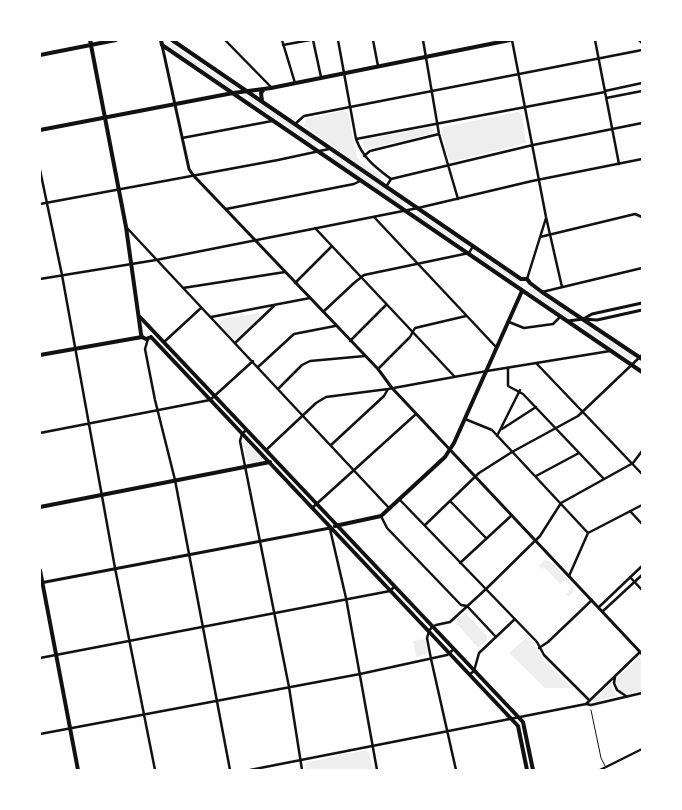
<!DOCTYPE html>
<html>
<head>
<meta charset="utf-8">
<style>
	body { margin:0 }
	#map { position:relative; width:682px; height:810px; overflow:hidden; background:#fff; font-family:Arial,sans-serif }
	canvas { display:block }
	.frame { position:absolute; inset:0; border:41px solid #fff; pointer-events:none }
</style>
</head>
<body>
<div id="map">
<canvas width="682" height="810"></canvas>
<div class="frame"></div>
</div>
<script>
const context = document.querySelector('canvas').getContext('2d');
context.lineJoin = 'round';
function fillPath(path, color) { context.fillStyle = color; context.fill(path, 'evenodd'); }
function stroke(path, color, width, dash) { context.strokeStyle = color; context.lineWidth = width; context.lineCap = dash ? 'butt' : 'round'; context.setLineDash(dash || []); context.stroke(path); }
const green = new Path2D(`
	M168 42 236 87 235 90H233L167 45Z
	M249 96 319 143 318 146H316L248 99Z
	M343 111 348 113 357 157 361 162 382 177 379 179 304 126 306 119Z
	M518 112 522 115 526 143 454 161 449 160 441 131 443 127Z
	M430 127 434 129 433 133 368 149 365 148 362 144 364 140Z
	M333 154 404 202 403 205H401L332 158Z
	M419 213 466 244 465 247 418 217Z
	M478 254 518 279 516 282 477 257Z
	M531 288 570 314V317L567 318 529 291Z
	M260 313 261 317 237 339 232 338 219 324 220 321 223 319Z
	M582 323 633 356 632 359 630 360 582 327 581 324Z
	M244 441 262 458V461L248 463 243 443Z
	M544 560 550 561 574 587 573 592 569 597 566 594 572 587 565 580 560 584 544 567 542 569 539 566Z
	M463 614H466L487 636V640L478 648 458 625 454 624Z
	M425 639 428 652 425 655 416 657 413 641Z
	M525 639 532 642 544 661 572 688H545L509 653Z
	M642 658V691L624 694 618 690 616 680 635 661Z
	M610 684 617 696 592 702V701Z
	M366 750 369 753 373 770H306L305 765 308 762Z`);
const service = new Path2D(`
	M591 710 601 758 605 766`);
const minor = new Path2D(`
	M225 40 271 87
	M282 40 295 83
	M313 40 321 77
	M338 40 356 139C363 158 375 167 391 179
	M373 40 378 66
	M423 40 439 134 458 199
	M512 40 546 217 562 287
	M595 40 619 164
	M639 40 642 43
	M283 45 310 40
	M605 91 642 83
	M606 98 642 91
	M295 124 304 116 642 50
	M182 138 272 121
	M356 139 605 92
	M364 156 370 151 439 134
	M40 170 62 275 115 568 155 770
	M386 187 391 179 533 145 642 123
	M40 204 278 160 329 149
	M226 209 354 184 360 181
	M374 217 496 347
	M127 228 390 509
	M315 228 454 376
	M540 237 635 214 642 217
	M40 279 156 260 418 208 532 181 642 159
	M527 279 546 218
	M295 283 332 246
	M183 288 285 272
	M542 292 642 268
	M323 312 354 283 364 275 469 253 473 246
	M211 317 310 298
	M509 322 524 328 553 324 561 316
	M148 339 145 349 155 400 175 480 230 770
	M350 341 386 305
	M164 342 201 308
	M235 343 274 306
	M537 364 642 474
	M258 367 294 334 335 326
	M508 368V386L523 394 604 479
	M378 369 410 337 415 328 466 316
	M278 389 302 365 310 361 365 356
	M465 419 492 430 588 533
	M502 429 536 407
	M246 430 242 434 240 441 289 687 302 770
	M40 433 210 400 253 361
	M497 436 520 390
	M331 445 384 396 388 389
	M266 450 316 403 326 397 388 389 487 371 610 351
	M536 476 579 453
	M400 500 537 642 544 655 589 700
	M451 502 486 538
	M312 508 416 414
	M630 511 642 524
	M381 516 387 528 461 605 467 606 496 637
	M425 525 479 473 512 452 578 416 642 355
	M330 529 346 598 377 770
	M460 563 512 515
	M569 576 588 533 642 505
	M630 577 642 590
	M599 607 642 566
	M603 611 642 575
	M539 648 548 642 592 600
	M40 658 390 591 394 587
	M470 674 474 671 479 653 515 619
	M615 677 614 683 617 690 626 696
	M586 704 640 652
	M40 734 360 674 447 655 454 649
	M250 770 586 704 591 705 642 693
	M456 770 431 659 427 638 429 631 432 627 436 625 450 622 486 589 540 536 561 503 633 463 642 451
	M600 770 642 749`);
const tertiary = new Path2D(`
	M162 45 189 169 193 175 378 369 392 388 642 654
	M585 318 592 314 642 303
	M568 321 583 319 597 320 642 310
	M40 583 330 528`);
const secondary = new Path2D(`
	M90 40 126 227 141 334 142 337 146 339 151 337
	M161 40 162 45 642 372
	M172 40 521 279H527L530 283 542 292 642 359
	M40 55 116 40
	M262 101 261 93 264 89
	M40 130 233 93 271 88 510 40
	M139 316 523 722 533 770
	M151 337 518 726 527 770
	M40 355 142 337
	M40 507 270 462
	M335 526 381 516 445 457 454 443 522 291`);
const primary = new Path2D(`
	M40 570 78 770`);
fillPath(green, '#eee');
stroke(service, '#111', 1);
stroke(minor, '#111', 2.5);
stroke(tertiary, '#111', 3);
stroke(secondary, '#111', 4);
stroke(primary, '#111', 4);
</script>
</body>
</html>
